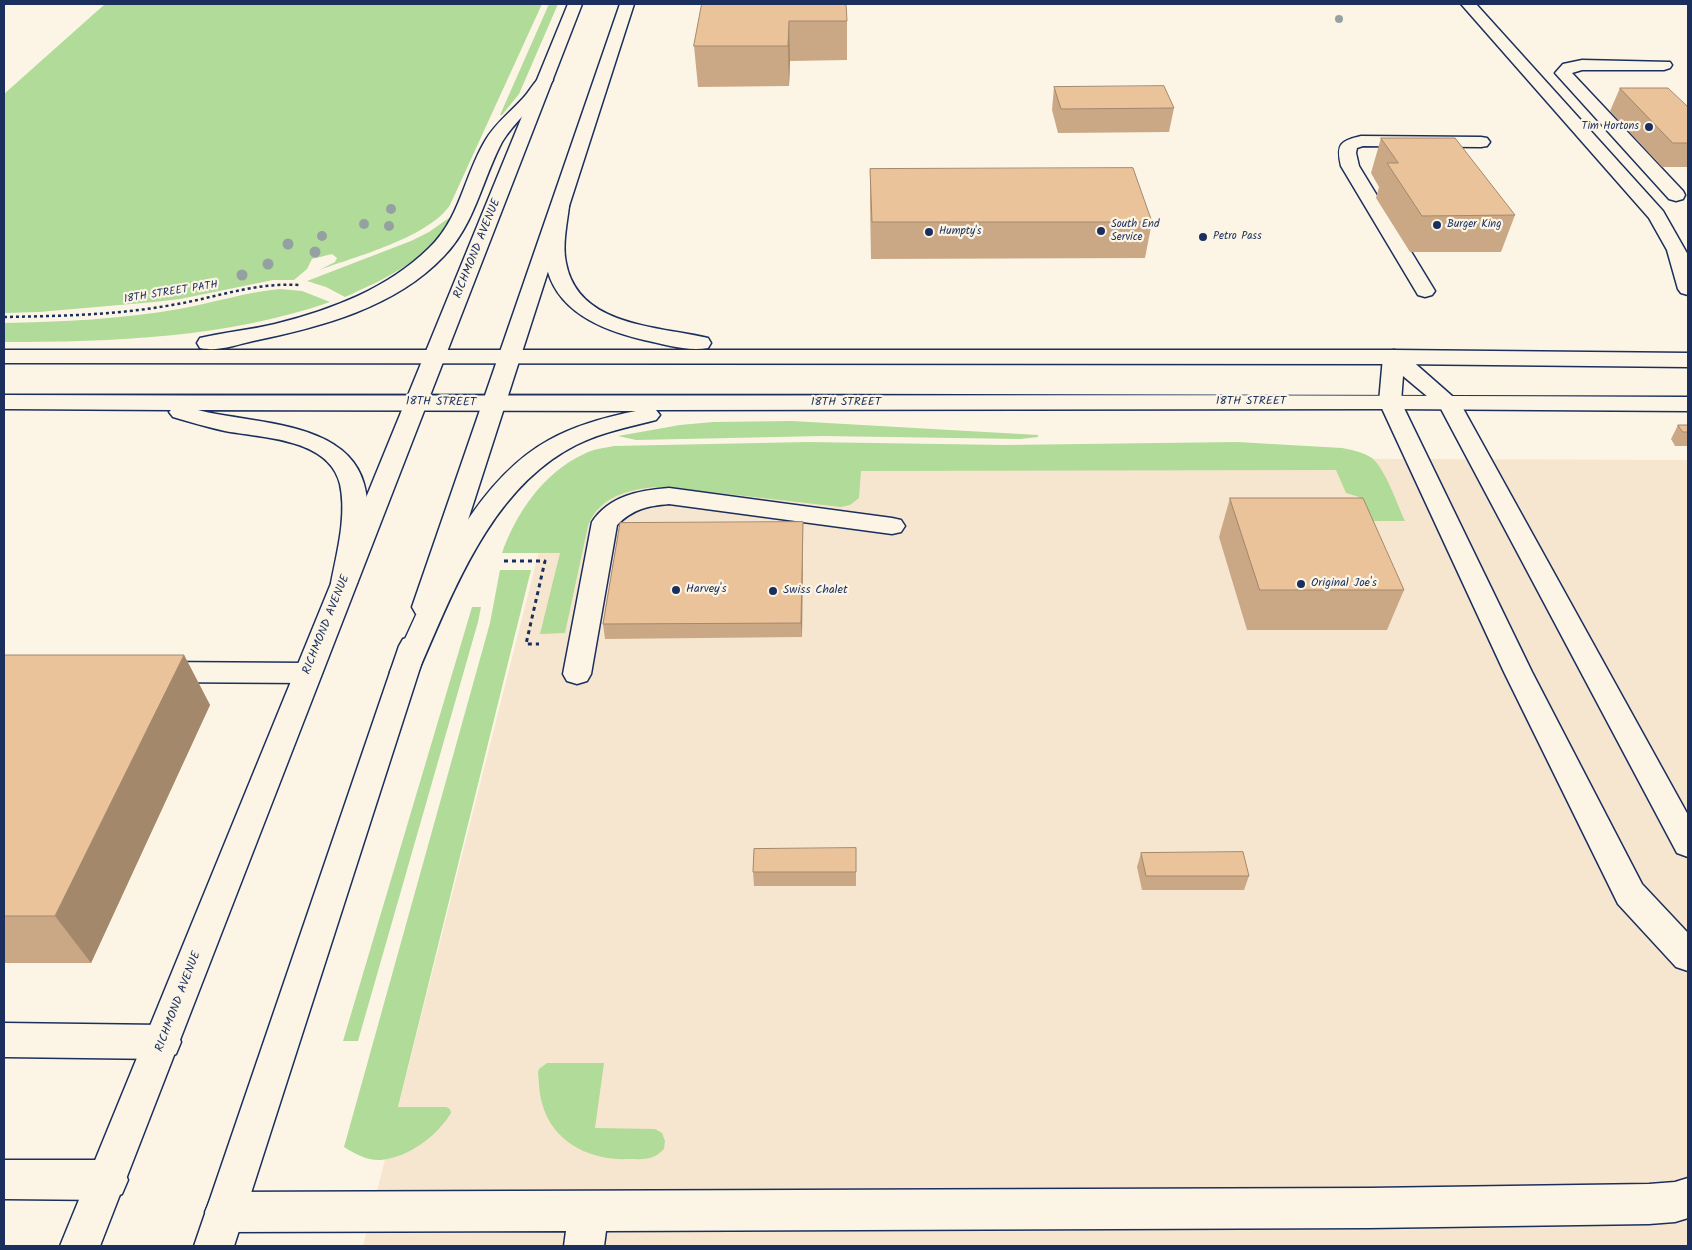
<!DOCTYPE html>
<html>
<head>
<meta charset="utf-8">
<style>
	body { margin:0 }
	#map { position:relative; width:1692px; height:1250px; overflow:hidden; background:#fcf5e5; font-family:Kalam,sans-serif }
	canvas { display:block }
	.frame { position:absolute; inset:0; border:5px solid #1b2f5e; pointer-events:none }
</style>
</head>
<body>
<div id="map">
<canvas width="1692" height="1250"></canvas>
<div class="frame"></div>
</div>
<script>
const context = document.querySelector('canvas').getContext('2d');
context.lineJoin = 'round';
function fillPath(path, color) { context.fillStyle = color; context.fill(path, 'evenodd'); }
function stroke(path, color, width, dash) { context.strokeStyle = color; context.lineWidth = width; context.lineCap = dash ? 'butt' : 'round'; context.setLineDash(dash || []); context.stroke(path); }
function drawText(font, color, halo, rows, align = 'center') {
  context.font = font + ' Kalam,sans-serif'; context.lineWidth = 4.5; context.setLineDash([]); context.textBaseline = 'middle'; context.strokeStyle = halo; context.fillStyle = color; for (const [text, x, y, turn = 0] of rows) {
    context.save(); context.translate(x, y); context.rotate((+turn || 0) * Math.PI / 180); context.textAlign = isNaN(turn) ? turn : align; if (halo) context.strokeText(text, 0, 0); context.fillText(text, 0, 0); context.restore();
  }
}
const built = new Path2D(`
	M625 456 1688 460V1246H363L553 496Z`);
const green = new Path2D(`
	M105 4H542L450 205C429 237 355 257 319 270L335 262 337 258 332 254 312 259 307 269 294 280H273L180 299 154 302 39 312 4 313V94Z
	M549 4H558L519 94 502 115H500Z
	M449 218H451C434 257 381 281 345 297L326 287 307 281 411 241 429 232Z
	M280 289 302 291 330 302C226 338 113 342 4 342V323C62 322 122 319 179 309 213 303 246 292 280 289Z
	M792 421 1038 435V437L1020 439 823 436 636 440 618 436 680 425 713 422Z
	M808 442 1005 445 1237 442 1342 448C1352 450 1363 452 1372 458 1386 470 1397 504 1405 521H1369L1359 497 1346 493 1336 470 861 471 859 498 850 505 841 507 666 487C637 487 599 494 588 526L565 633 540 634 560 553H502C516 513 544 472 584 454 593 449 604 448 614 446Z
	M500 570H531L398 1107H446L450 1109 451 1113C437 1136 409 1157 381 1160 368 1161 355 1154 344 1147L490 623Z
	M472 607H481L478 622 358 1041H343Z
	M547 1063H604L595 1128 655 1129 662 1133 665 1141 664 1149C652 1161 644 1159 629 1159 590 1161 552 1142 542 1103 539 1093 539 1082 538 1072L539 1069Z`);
const pathFar1 = new Path2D(`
	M4 317C60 316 117 315 172 305 215 298 255 282 300 285`);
const path = new Path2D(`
	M504 561H545L526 644H539`);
const lane = new Path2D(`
	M1461 4H1476L1663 211 1688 255V295L1681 293 1678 289 1667 250 1649 218Z
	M1582 60 1670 62 1672 65 1670 68 1664 70H1582L1572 73 1683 191 1685 195 1683 199 1676 201 1669 199 1555 73 1563 64Z
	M1361 136 1481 137 1487 138 1490 142 1487 146 1481 147 1363 146 1357 148 1356 153 1359 166 1435 291 1432 295 1425 297 1418 295 1341 166C1336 144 1340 141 1361 136Z
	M1394 350 1402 352 1460 403 1688 815V857L1677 853 1440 407 1403 376 1401 402 1532 672 1642 884 1688 933V971L1676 967 1618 904 1504 672 1379 402 1383 357 1386 352Z
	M669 488 892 518 901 520 905 526 901 532 892 534 669 504C647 506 633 509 617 525L591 674 587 681 577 684 567 681 563 674 592 522C609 496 640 490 669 488Z
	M155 662 308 663 318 666 322 673 318 680 308 683 155 682 145 679 141 672 145 665Z
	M4 1023 163 1025 176 1030 181 1042 176 1054 163 1059 4 1057Z
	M108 1160 122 1166 128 1180 122 1194 108 1200 4 1199V1160Z
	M1688 1178V1218L1675 1222 1649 1224 1369 1228 606 1231 604 1246H564L566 1231 225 1232 211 1226 205 1212 211 1198 225 1192 1369 1188 1649 1184 1675 1182Z`);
const secondary = new Path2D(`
	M568 4H582L100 1246H60Z
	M620 4H634L440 607 436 614 426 616 416 614 412 607Z
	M413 636 423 639 427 646 234 1246H194L399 646 403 639Z`);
const primary = new Path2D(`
	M545 75 551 77 553 80C538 104 516 119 502 142 482 180 475 224 444 256 395 308 320 327 253 341 237 345 216 352 200 348L197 343 200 338C225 332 250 330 275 324 331 310 387 289 429 248 460 219 464 176 485 141 495 123 511 112 525 96 531 89 536 78 545 75Z
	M560 200 567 202 569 206C567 224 562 245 566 263 578 327 658 326 708 338L711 343 708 348C688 352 663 344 644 340 602 330 554 311 546 263 543 244 548 224 551 206L553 202Z
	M1394 350 1688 353V367L1394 364 4 363V350Z
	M4 395C565 397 1127 393 1688 397V411L1390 409 656 410 660 415 656 420C629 427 602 432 576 445 491 488 454 590 418 672L414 679 404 682 394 679 390 672C427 593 469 484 549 440 576 425 606 417 636 411L198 410C250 424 347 420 364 484 373 515 363 552 357 583L353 589 344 592 335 589 331 583C337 552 347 516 340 484 329 438 262 438 225 431 207 427 190 422 173 417L169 412 171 410 4 409Z`);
const trees = [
	[1339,19,4],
	[391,209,5],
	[364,224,5],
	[389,226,5],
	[322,236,5],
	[288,244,5.5],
	[315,252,5.5],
	[268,264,5.5],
	[242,275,5.5]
];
const wall = new Path2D(`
	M702 4 847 21V60L790 61 789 86 698 87 694 46Z
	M1054 87 1174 108 1169 132 1058 133 1052 110Z
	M1620 88 1688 107V167H1662L1610 111Z
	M1381 138 1515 215 1501 252H1410L1376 198 1379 187 1371 173Z
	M870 169 1152 222 1145 258 871 259 870 204Z
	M1678 425H1688V446H1675L1671 439Z
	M1230 498 1404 590 1387 630H1247L1219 537Z
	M803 522 802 637 605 639 603 624Z
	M4 655H184L210 705 91 963H4Z
	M856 848V886H754L753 872Z
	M1141 853 1249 876 1244 890H1142L1137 867Z`);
const shadedWall = new Path2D(`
	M789 21 790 61 789 86 788 46Z
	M803 522V537L802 637 801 623Z
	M184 655 210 705 91 963 55 916Z`);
const building = new Path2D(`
	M702 4H846L847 21H789L788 46H694Z
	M1164 86 1174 108 1061 109 1054 87Z
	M1620 88H1668L1688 107V143H1673Z
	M1381 138H1455L1515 215 1422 216 1387 163H1398Z
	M1133 168 1152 222H872L870 169Z
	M1678 425H1688V432H1683Z
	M1230 498H1363L1404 590H1260Z
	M803 522 801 623 603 624 620 523Z
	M4 655H184L55 916H4Z
	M856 848V872H753L754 849Z
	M1243 852 1249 876H1146L1141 853Z`);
const markers = [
	[1649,127,5,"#1b2f5e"],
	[1437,225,5,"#1b2f5e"],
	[1101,231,5,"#1b2f5e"],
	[929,232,5,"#1b2f5e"],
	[1203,237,5,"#1b2f5e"],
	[1301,584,5,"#1b2f5e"],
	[676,590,5,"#1b2f5e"],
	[773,591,5,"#1b2f5e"]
];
const farPoinames = [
	["Tim Hortons",1639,127,"right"],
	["South End",1111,225],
	["Service",1111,238],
	["Burger King",1447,225],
	["Humpty's",939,232],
	["Petro Pass",1213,237]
];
const farStreetnames = [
	["18TH STREET PATH",171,293,-9]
];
const streetNames = [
	["RICHMOND AVENUE",478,249,-68],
	["18TH STREET",1251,402],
	["18TH STREET",441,403,1],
	["18TH STREET",846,403],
	["RICHMOND AVENUE",327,625,-68],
	["RICHMOND AVENUE",179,1002,-69]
];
const poiNames = [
	["Original Joe's",1311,584],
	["Harvey's",686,590],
	["Swiss Chalet",783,591]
];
fillPath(built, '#f7e6cf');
fillPath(green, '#b0db98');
stroke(lane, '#1b2f5e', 3);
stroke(secondary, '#1b2f5e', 3);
stroke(primary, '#1b2f5e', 3);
stroke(pathFar1, '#1b2f5e', 2.5, [3, 3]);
stroke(path, '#1b2f5e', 3, [4, 4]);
fillPath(lane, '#fcf5e5');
fillPath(secondary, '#fcf5e5');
fillPath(primary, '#fcf5e5');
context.fillStyle = '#95a0a2';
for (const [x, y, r] of trees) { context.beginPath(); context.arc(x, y, r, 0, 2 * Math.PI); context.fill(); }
fillPath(wall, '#caa885');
fillPath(shadedWall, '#a4886c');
fillPath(building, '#ebc39b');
stroke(building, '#a4886c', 1);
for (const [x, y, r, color] of markers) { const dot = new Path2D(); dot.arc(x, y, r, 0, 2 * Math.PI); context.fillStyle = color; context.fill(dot); stroke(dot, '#fcf5e5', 2); }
drawText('11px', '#1b2f5e', '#fcf5e5', farPoinames, 'left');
drawText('11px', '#1b2f5e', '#fcf5e5', farStreetnames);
drawText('12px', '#1b2f5e', '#fcf5e5', streetNames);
drawText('12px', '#1b2f5e', '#fcf5e5', poiNames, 'left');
</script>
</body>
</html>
